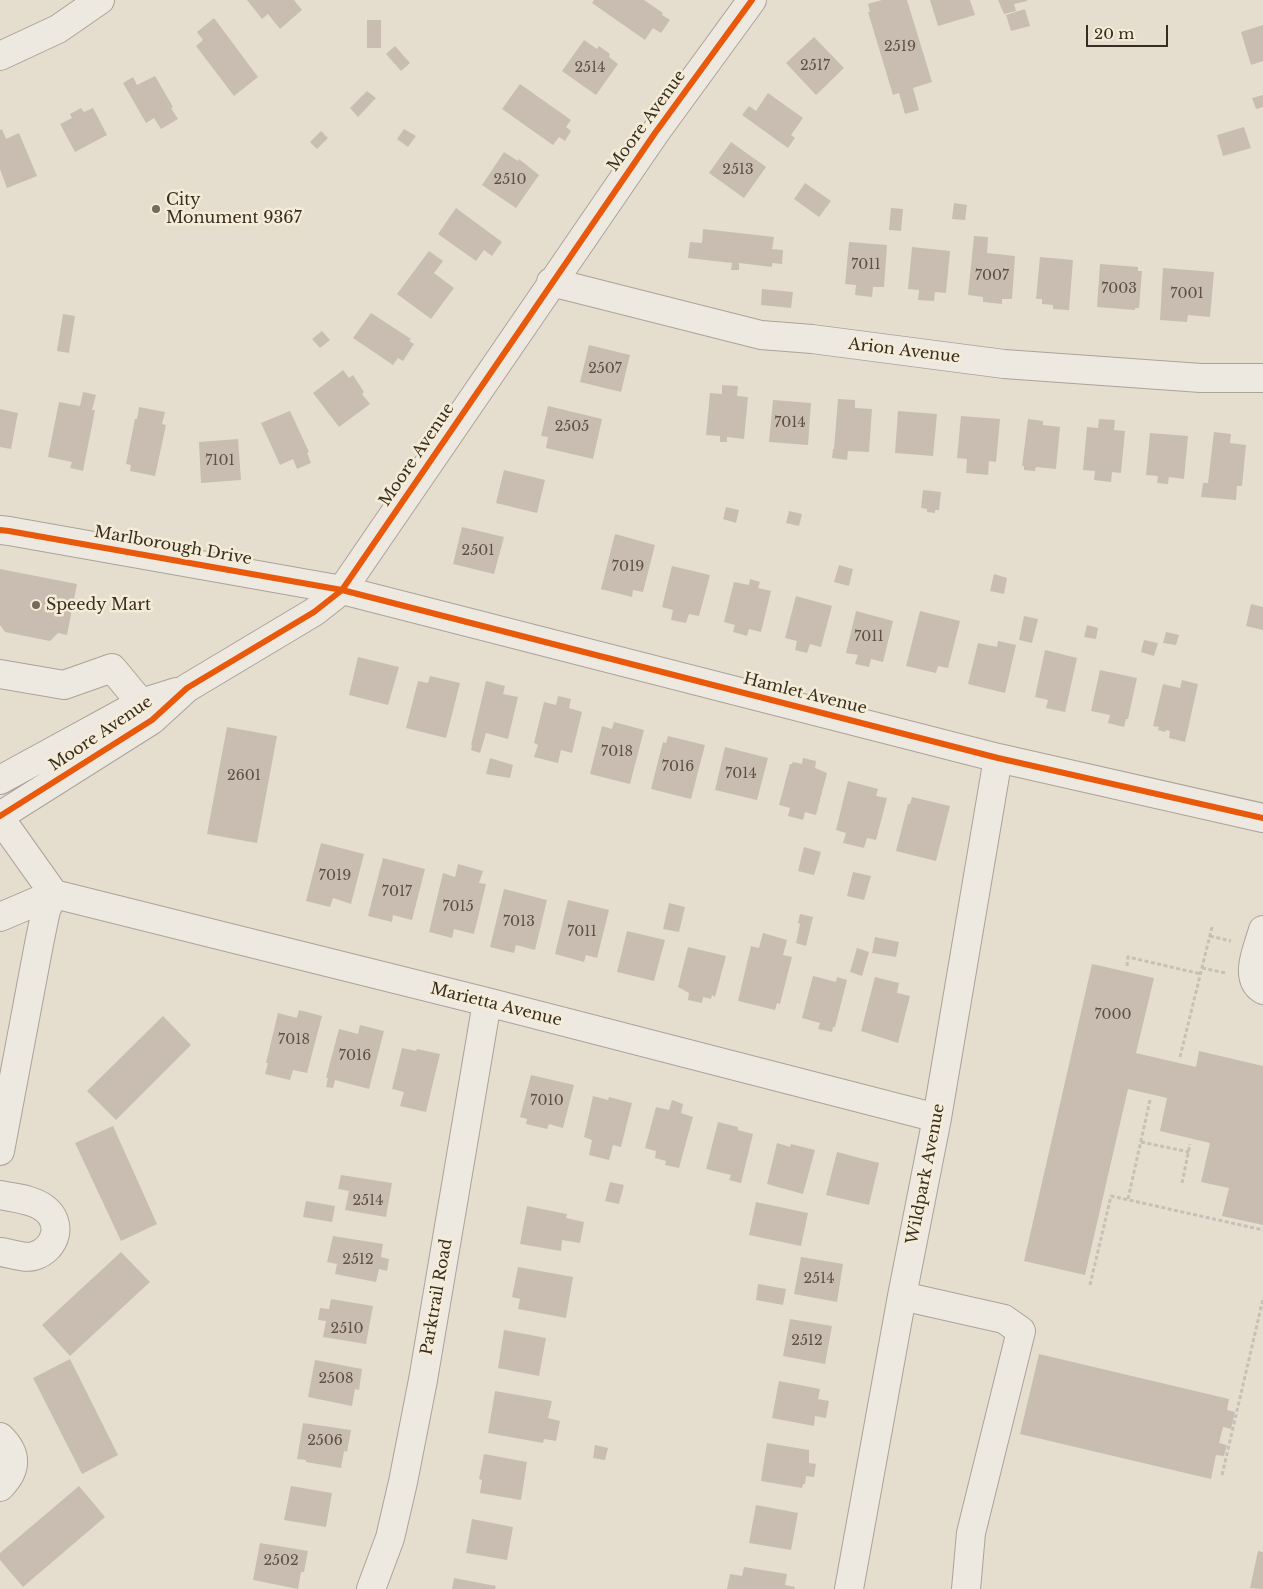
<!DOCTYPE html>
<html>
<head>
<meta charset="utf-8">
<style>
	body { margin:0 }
	#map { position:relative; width:1263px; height:1589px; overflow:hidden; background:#e5decf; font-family:"Libre Baskerville",serif }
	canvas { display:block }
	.scale { position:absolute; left:1086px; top:25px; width:82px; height:22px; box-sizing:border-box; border:2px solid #392d20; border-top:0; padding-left:6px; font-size:15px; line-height:18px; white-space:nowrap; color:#392d20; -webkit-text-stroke:4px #f4ecd7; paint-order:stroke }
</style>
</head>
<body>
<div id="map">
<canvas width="1263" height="1589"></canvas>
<div class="scale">20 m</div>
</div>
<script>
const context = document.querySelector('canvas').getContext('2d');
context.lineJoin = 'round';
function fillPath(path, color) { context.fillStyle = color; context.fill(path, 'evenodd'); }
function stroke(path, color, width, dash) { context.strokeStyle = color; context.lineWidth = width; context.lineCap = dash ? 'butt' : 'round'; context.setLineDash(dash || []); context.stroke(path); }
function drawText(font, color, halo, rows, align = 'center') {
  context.font = font + ' "Libre Baskerville",serif'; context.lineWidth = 5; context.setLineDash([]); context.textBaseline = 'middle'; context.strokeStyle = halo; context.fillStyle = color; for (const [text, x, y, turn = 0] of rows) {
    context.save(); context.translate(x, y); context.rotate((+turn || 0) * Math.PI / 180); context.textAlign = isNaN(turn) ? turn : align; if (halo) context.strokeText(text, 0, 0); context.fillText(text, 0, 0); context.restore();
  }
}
const building = new Path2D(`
	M247 0H294L302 10 280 29 268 14 262 19Z
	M594 0H644L663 13 662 15 670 20 661 33 653 28 645 40 592 3Z
	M882 0H907L932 82 913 88 919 110 905 114 899 93 893 95 868 12H870L868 4Z
	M930 0H970L975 15 938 26Z
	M998 0H1027V1L1014 4 1016 11 1004 14Z
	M1025 9 1030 26 1011 31 1006 15Z
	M214 18 258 77 234 96 196 46 203 40 197 32Z
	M367 20H381V48H367Z
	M1263 25V61L1251 65 1241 32Z
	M814 37 844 68 816 95 786 63Z
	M584 40 597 49 599 46 610 54 609 57 618 64 596 95 562 71Z
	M395 46 410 63 401 71 386 54Z
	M155 76 173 107 171 108 178 119 161 129 154 118 146 123 123 83 133 77 137 85Z
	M520 84 571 120 566 127 571 131 565 141 559 137 553 145 502 109Z
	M367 91 376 98 358 117 350 108Z
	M768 93 803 118 791 135 795 138 788 148 742 115 749 106 756 111Z
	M1263 95V107L1256 109 1252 98Z
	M81 108 84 112 93 108 107 135 75 152 60 124 72 118 70 114Z
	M1244 127 1251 148 1223 156 1217 135Z
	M2 129 6 139 19 133 37 176 7 188 0 169V130Z
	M404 129 416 136 408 147 397 139Z
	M321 131 328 138 317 149 310 142Z
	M731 142 766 167 744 198 709 173Z
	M504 152 518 161 519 159 539 175 516 208 482 185Z
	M805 183 831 201 819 217 794 199Z
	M954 203 967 205 965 220 952 219Z
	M456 208 502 242 492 256 484 250 476 261 438 234Z
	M891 208 903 209 901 231 889 230Z
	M703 229 774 237 772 249 783 250 782 264 772 263V267L739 263V270H731L732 263 688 258 690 242 702 243Z
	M974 236 988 237 987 253 1015 256 1012 299H1002V304L983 302V297L968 295Z
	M849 242 887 245 884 287H873L872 297 855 295 856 285 845 284Z
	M912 247 950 251 946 293 935 292 934 301 918 300 919 290 908 289Z
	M429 251 443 261 434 273 454 288 431 319 397 294Z
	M1040 257 1073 260 1069 310 1053 309V305L1042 304V299H1036Z
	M1100 264 1138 267V271H1142L1139 308H1135V310L1097 307Z
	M1163 268 1214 272 1210 317 1188 315 1187 322 1160 320Z
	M762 289 793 292 791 308 761 305Z
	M371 313 411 339 409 341 414 344 403 361 398 358 393 365 353 338Z
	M63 314 75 316 69 353 57 351Z
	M322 331 330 340 320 348 312 339Z
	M589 345 630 355 621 392 580 382Z
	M343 370 349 378 353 375 364 392 362 394 370 404 339 427 313 393Z
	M722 385 738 386 737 396 748 397 744 439 727 437V442H720V436L706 435 710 393 722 394Z
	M83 392 96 395 92 410H95L83 471 70 468 72 462 48 457 59 402 80 406Z
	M838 399 855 400V408L872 409 869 452 848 451 847 460 832 458 833 449H834Z
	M773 400 811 403 808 445 769 442Z
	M548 406 602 419 593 459 546 448 548 437 541 436Z
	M139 407 165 412 162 424 166 425 155 476 130 471 131 465 126 464 135 419H137Z
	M0 409 18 413 11 449 0 447Z
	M290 411 309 452 307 453 311 463 297 469 293 459 280 465 261 423Z
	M898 411 937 414 933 456 895 453Z
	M961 416 1000 419 996 462 989 461 988 475 966 473 967 459 957 458Z
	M1028 419 1043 421V425L1060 427 1056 469 1036 467 1035 471 1024 470V466H1022Z
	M1099 419 1115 420 1114 430 1125 431 1121 473 1112 472 1111 482 1094 480 1095 471 1083 470 1087 427 1098 428Z
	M1214 432 1231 434 1230 443 1246 445 1242 486H1237L1236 500 1201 497 1203 483H1208Z
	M1150 433 1188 436 1184 479 1169 477 1168 484 1157 483 1158 476 1146 475Z
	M238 439 241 480 201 483 199 442Z
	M504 470 545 480 537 513 496 503Z
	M923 490 941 492 939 510H935V513L927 512V509L921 508Z
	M726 507 739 510 736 523 723 519Z
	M789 511 802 514 799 526 786 523Z
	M462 527 504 537 494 574 453 564Z
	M615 534 655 545 643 592 633 590 632 597 601 589Z
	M839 565 853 569 849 586 834 582Z
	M672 566 710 575 699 616 689 614 686 623 671 620 673 610 662 607Z
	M0 569 77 584 67 635 58 633 50 641 5 632 0 625Z
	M994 574 1007 578 1004 594 990 591Z
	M750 579 760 582 758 588 771 591 761 632 749 629 747 636 733 632 735 625 724 622 734 582 749 585Z
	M796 596 832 606 821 647 810 644 807 653 795 650 797 641 785 638Z
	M1251 604 1263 607V630L1246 626Z
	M856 611 893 621 883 662 871 659 869 667 855 664 858 655 846 653Z
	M920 611 960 621 948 668 938 666 936 673 906 666Z
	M1024 616 1038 619 1032 643 1019 640Z
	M1087 625 1098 628 1096 639 1084 637Z
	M1166 632 1179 635 1176 645 1163 643Z
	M1144 640 1158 643 1154 656 1141 652Z
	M998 641 1016 645 1005 693 968 684 978 643 997 647Z
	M1045 650 1077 658 1065 712 1046 708 1048 700 1035 697Z
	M358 657 399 667 388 705 349 695Z
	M1100 670 1137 678 1128 719H1126L1124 727 1108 723 1110 715 1091 711Z
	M430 676 460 683 446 738 406 728 418 681 428 683Z
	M1182 680 1198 684 1185 742 1169 738 1170 731 1166 730 1165 732 1158 730 1159 727 1153 726 1163 684 1180 688Z
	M486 681 505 686 503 694 518 697 508 739 486 733 480 753 471 750 472 745H471Z
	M558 696 571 699 569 708 582 712 572 753 561 750 558 763 534 757 538 745 534 743 544 702 556 705Z
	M614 722 644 730 630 784 590 774 602 726 612 729Z
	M227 727 277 736 257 843 207 834Z
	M668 736 705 745 691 799 651 789 663 742 666 743Z
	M725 747 768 758 757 800 715 790Z
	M490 758 513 765 510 778 486 774Z
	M803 758 816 761 815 768 827 773 816 815 805 812 803 820 788 816 790 808 779 805 790 764H792L793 762 802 764Z
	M848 781 878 789 876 796 887 798 876 840 867 838 864 848 843 843 846 833 836 830Z
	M912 797 950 806 936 861 896 851 908 804H910Z
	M321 843 364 854 351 904 333 898 330 907 306 901Z
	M804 847 821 852 814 875 798 871Z
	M383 858 425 869 412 920 393 915 392 922 368 916Z
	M458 864 483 871 479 883 486 884 474 934 454 929 452 938 429 932 443 873 455 877Z
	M853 872 871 876 864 900 847 896Z
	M504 889 547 900 535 950 516 945 514 953 490 947Z
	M568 900 609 910 597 958 586 955 584 962 555 954Z
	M669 903 685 907 679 932 663 929Z
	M800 914 813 917 806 946 796 943 800 924 798 923Z
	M627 931 665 940 654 981 617 972Z
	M763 933 787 940 783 955 792 957 780 1004 777 1003 775 1010 738 1001 751 946 759 948Z
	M875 937 899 942 896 957 872 953Z
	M688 947 726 956 715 997 712 995 711 999 703 997 702 1003 688 1000 689 993 678 987Z
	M857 948 869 952 862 976 850 972Z
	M1092 964 1154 978 1136 1053 1196 1067 1199 1051 1263 1066V1225L1222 1216 1229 1188 1201 1182 1210 1143 1160 1131 1167 1098 1128 1089 1085 1275 1024 1261Z
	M813 976 836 982 837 977 847 980 835 1027H833L832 1032 818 1029 820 1023 802 1018Z
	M875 977 899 983 897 993 910 996 898 1043 861 1031Z
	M299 1010 322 1016 307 1073 293 1070 290 1080 265 1074 268 1063H266L278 1013 297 1018Z
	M163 1016 191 1045 116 1120 87 1091Z
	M360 1025 384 1031 369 1089 335 1080 333 1088 326 1087 328 1078H326L339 1029 358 1034Z
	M402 1048 416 1051 417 1049 440 1054 426 1112 400 1106 404 1092 392 1089Z
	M531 1075 574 1085 563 1128 549 1124 547 1129 526 1124 527 1119 520 1117Z
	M593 1096 608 1100 609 1097 632 1103 621 1147 613 1145 609 1160 589 1155 592 1140 584 1137Z
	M672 1100 683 1104 681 1113 693 1117 679 1168 665 1165 666 1161 655 1158 656 1151 645 1148 656 1107 669 1110Z
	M718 1122 738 1127V1130L753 1134 741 1183 729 1180 731 1175 706 1169Z
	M113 1126 157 1224 121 1241 75 1143Z
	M777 1143 790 1147 791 1144 815 1150 803 1194 767 1184Z
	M837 1152 879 1163 869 1205 826 1195Z
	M341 1175 392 1183 386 1217 345 1210 349 1191 338 1189Z
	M610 1182 624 1185 619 1204 605 1201Z
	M306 1201 335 1206 332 1222 303 1217Z
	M756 1202 808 1213 801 1246 749 1235Z
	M527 1206 567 1214 566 1218 584 1222 580 1243 562 1240 561 1251 520 1244Z
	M333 1236 383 1244 381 1257 389 1259 387 1271 379 1269 376 1282 335 1274 337 1264 327 1262Z
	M121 1252 150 1282 70 1356 42 1325Z
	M801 1257 843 1264 837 1302 794 1294Z
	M518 1267 573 1277 566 1318 518 1309 520 1299 512 1297Z
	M758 1284 786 1289 783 1305 756 1300Z
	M331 1299 373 1306 366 1344 323 1337 326 1321 318 1320 320 1308 329 1309Z
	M790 1319 832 1326 825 1364 783 1356Z
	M504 1330 546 1338 539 1376 498 1368Z
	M1039 1354 1229 1399 1227 1410 1235 1412 1231 1429 1223 1427 1219 1443 1227 1445 1224 1456 1216 1455 1211 1479 1020 1434Z
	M70 1359 118 1455 82 1474 33 1378Z
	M315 1360 362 1369 359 1390 355 1389 352 1406 308 1397Z
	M779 1381 820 1389 818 1399 829 1401 826 1418 815 1416 814 1426 772 1418Z
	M495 1391 552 1401 548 1418 560 1421 556 1441 544 1439 543 1443 488 1433Z
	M303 1423 351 1430 347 1452 344 1451 341 1468 306 1462V1460L297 1459Z
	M767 1443 809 1450V1463L816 1464 814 1477 806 1476 805 1484H803L802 1488 761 1481Z
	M595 1445 608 1448 605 1460 593 1458Z
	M484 1454 527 1462 521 1500 480 1493 482 1480 479 1479Z
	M79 1486 105 1517 23 1587 0 1560V1553Z
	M291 1486 332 1493 326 1527 284 1520Z
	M756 1505 798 1513 791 1550 749 1543Z
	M472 1519 513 1527 507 1560 466 1553Z
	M260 1543 308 1551 304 1572H301L298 1589 253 1580Z
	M1258 1551 1263 1552V1589L1250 1588Z
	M744 1567 787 1574 785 1585 795 1587 794 1589H727L730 1574 742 1576Z
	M454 1578 496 1586 495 1589H452Z`);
const path = new Path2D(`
	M1210 936 1231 941
	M1127 966 1128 957 1201 974
	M1202 968 1226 973
	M1180 1057 1212 927
	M1141 1142 1189 1152
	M1182 1183 1190 1144
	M1128 1199 1150 1100
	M1090 1285 1111 1196 1263 1230
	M1222 1475 1263 1299`);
const minor = new Path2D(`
	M0 56 58 29 100 0
	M551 282 761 335 812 339 1004 364 1201 378H1263
	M0 530 9 531 342 590 998 758 1263 818
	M0 674 64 685 112 668 141 703
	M0 780 141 703 176 692
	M0 816 152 720 187 688 314 612 342 590 655 133 752 0
	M0 818 54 894
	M54 894 487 1002 937 1118
	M0 917 54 894
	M1263 930C1258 948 1243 978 1263 990
	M0 1151 39 944 46 910 54 894
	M0 1195C14 1198 32 1199 44 1208 64 1223 56 1249 34 1256 25 1259 10 1253 0 1252
	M902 1296 1004 1319 1021 1331 971 1533 966 1589
	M0 1437C18 1454 17 1470 0 1487
	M371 1589 390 1538 403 1482 423 1380 487 1002
	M849 1589 902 1296 937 1118 998 758`);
const cycleway = new Path2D(`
	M0 530 9 531 342 590 998 758 1263 818
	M0 816 152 720 187 688 314 612 342 590 655 133 752 0`);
const markers = [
	[156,209,5,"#756b5d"],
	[36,605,5,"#756b5d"]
];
const numberNames = [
	["2519",900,47],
	["2517",815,66],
	["2514",590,68],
	["2513",738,170],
	["2510",510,180],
	["7011",866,265],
	["7007",992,276],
	["7003",1119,289],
	["7001",1187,294],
	["2507",605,369],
	["7014",790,423],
	["2505",572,427],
	["7101",220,461],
	["2501",478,551],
	["7019",628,567],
	["7011",869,637],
	["7018",617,752],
	["7016",678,767],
	["7014",741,774],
	["2601",244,776],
	["7019",335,876],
	["7017",397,892],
	["7015",458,907],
	["7013",519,922],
	["7011",582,932],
	["7000",1113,1015],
	["7018",294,1040],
	["7016",355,1056],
	["7010",547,1101],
	["2514",368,1201],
	["2512",358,1260],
	["2514",819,1279],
	["2510",347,1329],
	["2512",807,1341],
	["2508",336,1379],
	["2506",325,1441],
	["2502",281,1561]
];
const streetNames = [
	["Moore Avenue",647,121,-54],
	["Arion Avenue",904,351,7],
	["Moore Avenue",417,455,-56],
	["Marlborough Drive",173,546,10],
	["Hamlet Avenue",805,694,14],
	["Moore Avenue",101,734,-34],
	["Marietta Avenue",496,1005,14],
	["Wildpark Avenue",926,1174,-79],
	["Parktrail Road",437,1297,-80]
];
const poiNames = [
	["City",166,200],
	["Monument 9367",166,218],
	["Speedy Mart",46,605]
];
fillPath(building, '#c8bdb0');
stroke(minor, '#aaa398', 30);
stroke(path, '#c6c0b7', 3, [4, 2.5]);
stroke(minor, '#ede9e1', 28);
stroke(cycleway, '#e8590c', 6);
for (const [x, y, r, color] of markers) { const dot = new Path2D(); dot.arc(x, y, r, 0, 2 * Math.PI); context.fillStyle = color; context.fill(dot); stroke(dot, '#f4ecd7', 2); }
drawText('14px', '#5d5144', null, numberNames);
drawText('16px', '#392d20', '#f4ecd7', streetNames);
drawText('16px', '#392d20', '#f4ecd7', poiNames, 'left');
</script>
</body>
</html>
